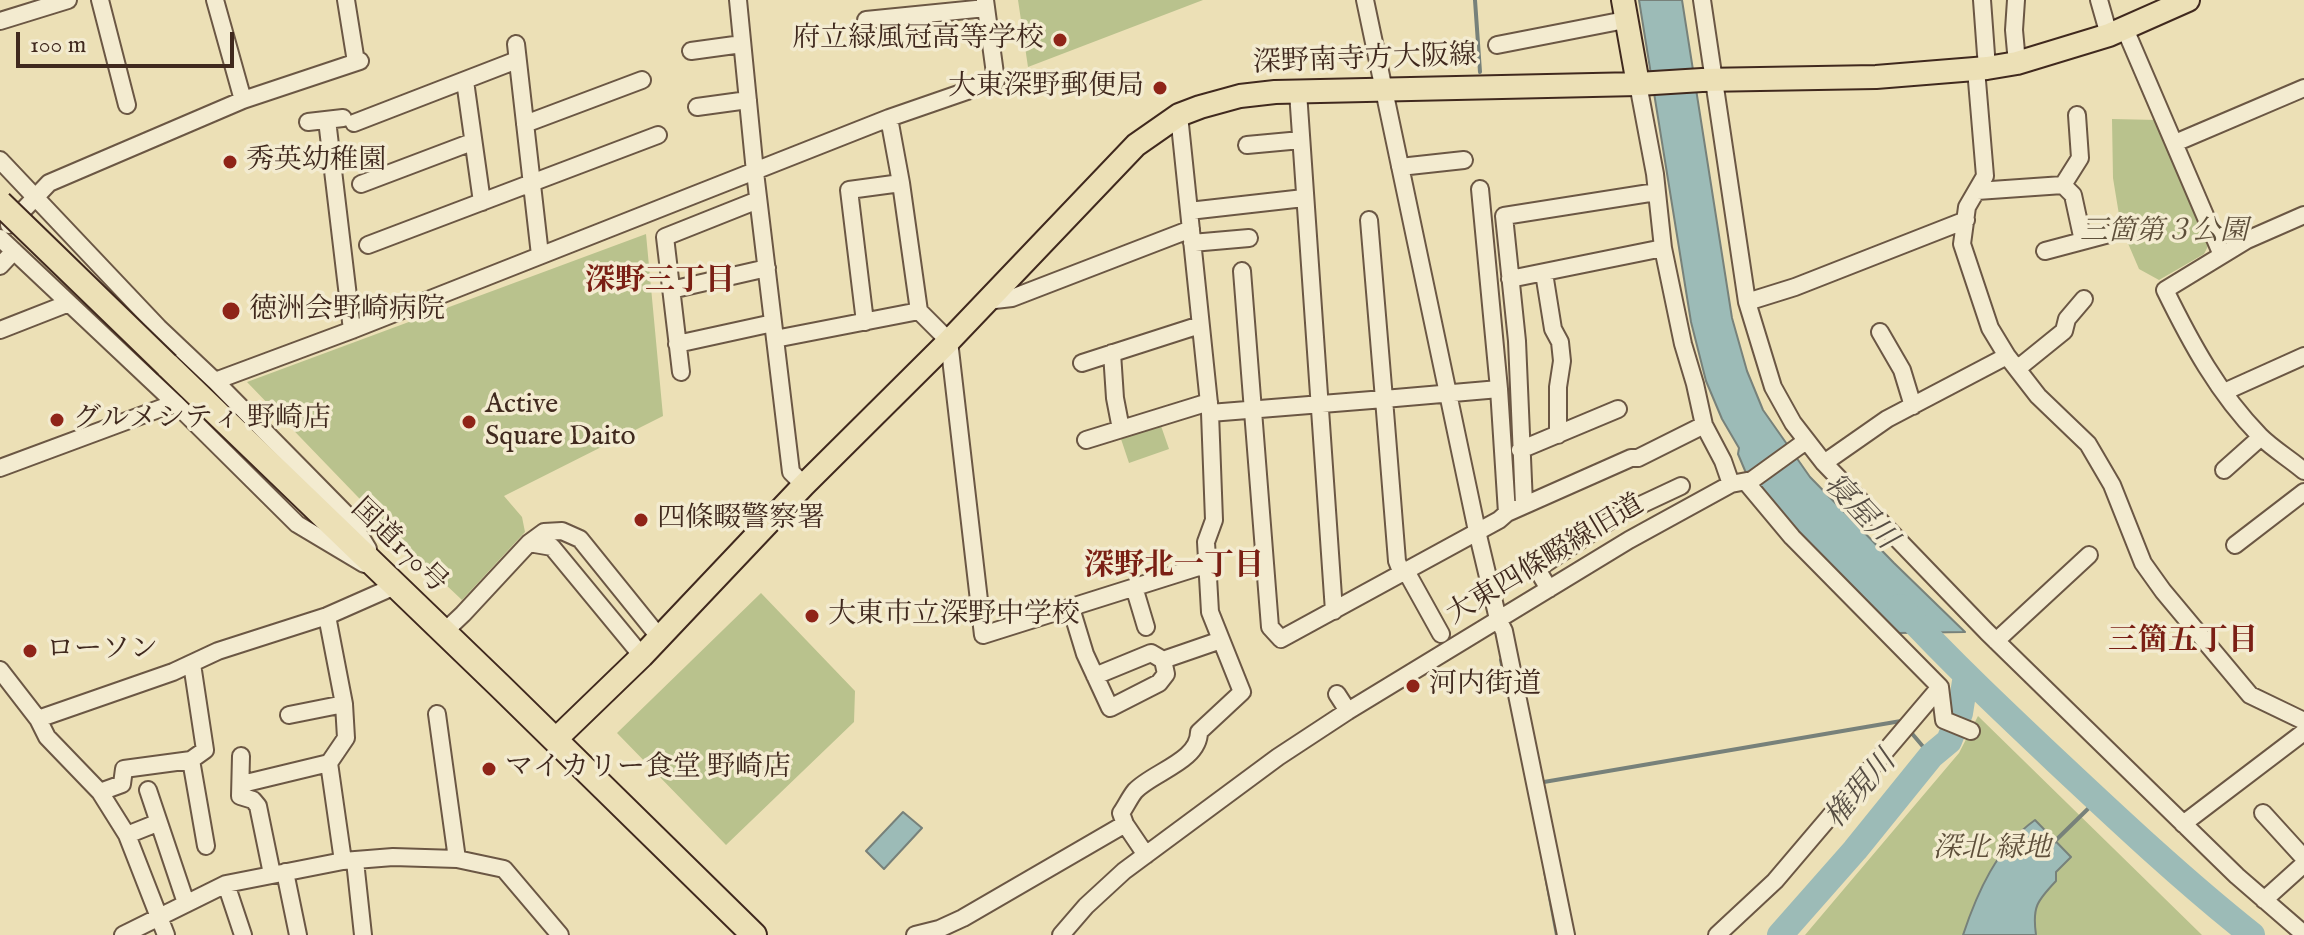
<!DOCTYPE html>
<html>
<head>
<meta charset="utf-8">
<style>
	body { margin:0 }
	#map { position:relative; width:2304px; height:935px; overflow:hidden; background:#ece0b6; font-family:"IM FELL English",serif }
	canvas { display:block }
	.scale { position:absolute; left:16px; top:32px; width:218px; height:36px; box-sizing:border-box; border:4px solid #40291e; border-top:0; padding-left:10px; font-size:24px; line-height:28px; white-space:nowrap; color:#40291e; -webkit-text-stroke:6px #f3ebd0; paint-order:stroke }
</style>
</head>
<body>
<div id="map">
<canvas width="2304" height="935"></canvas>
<div class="scale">100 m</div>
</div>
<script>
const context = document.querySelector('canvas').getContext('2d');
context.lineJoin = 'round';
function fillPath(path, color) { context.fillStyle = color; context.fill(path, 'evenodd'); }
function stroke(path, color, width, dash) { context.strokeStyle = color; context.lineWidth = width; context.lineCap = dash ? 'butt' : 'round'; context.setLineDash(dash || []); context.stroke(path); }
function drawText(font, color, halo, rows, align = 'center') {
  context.font = font + ' "IM FELL English","Noto Serif JP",serif'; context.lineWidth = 7; context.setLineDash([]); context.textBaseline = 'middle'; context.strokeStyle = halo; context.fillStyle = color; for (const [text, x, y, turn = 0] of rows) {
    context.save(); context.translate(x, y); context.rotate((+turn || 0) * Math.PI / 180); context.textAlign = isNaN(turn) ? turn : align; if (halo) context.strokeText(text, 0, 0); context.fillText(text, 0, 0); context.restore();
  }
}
const green = new Path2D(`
	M1018 0H1203L1028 67Z
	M2112 119 2158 120 2209 244 2204 254 2159 280 2139 269 2121 227 2113 178Z
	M646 234 663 416 504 496 522 517 525 532 462 600 410 551 247 382Z
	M1160 423 1169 449 1129 463 1120 436Z
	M761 593 855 691 854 722 726 845 617 733Z
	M1978 716 2202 935H1805L1959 753Z`);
const water = new Path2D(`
	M1639 0H1682L1732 318 1747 371 1763 410 1810 477 1894 563 1965 632 1899 633 1791 526 1746 473 1738 454 1739 448 1722 419 1706 381 1691 322Z
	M903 812 922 828 884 869 866 851Z
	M2035 820 2071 857 2056 872V881C2037 901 2032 907 2036 935H1963C1977 893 1997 847 2035 820Z`);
const stream = new Path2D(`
	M1475 0 1480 72
	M1501 660 1507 686
	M1909 730 1931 756
	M1538 783 1901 721 1903 723
	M2052 844 2097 800
	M1545 871 1557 935`);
const river = new Path2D(`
	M1900 607C1950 661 2003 711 2056 761 2120 821 2184 881 2252 935
	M1780 935 1855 850 1931 756 1949 741 1960 713 1966 675`);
const minor = new Path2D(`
	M100 0 127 105
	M215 0 243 100
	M346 0 356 62
	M738 0 755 172 791 472 804 485
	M1365 0 1477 531 1498 619 1504 631 1566 935
	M1702 0 1747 302 1773 387 1793 423 1824 463 1987 632 2237 876 2304 934
	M1982 0 1987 68
	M2016 0 2014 30 2017 63
	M2099 0 2109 35
	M866 20 986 8
	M0 21 68 0
	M2125 29 2222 255
	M516 44 540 255
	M1497 45 1625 20
	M691 51 742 44
	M1976 69 1985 176 1967 207 1962 244 1990 328 2007 356 2038 396 2088 444 2112 485 2143 563 2163 591 2250 695 2304 721
	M465 81 482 202
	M1638 84 1655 174 1663 248 1683 344 1695 384 1704 425 1723 461 1731 484
	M1298 92 1334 611
	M697 107 748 100
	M889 118 901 183 919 311
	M327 120 352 330
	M308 122 343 118
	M354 123 517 60
	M525 124 642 80
	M2175 143 2304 88
	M1247 145 1301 140
	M0 160 159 328 215 381 348 516 368 549
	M1400 167 1464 160
	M361 184 472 142
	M2063 185 2073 195 2083 241
	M1480 189 1499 389 1507 513
	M1977 191 2063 185 2080 158 2077 115
	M1189 211 1304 198
	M2304 215 2247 240 2165 290C2191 343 2218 393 2260 436 2273 449 2290 459 2304 471
	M1369 220 1384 399 1499 389
	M9 225 49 183 243 100 360 61
	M0 238 175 403 297 524 364 564
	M1192 243 1249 238
	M368 245 658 135
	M2045 251 2109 234
	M0 266 14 251
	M1242 271 1270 627 1281 639 1499 520 1507 513 1631 458H1638L1704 425
	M1544 273 1553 329 1560 342 1562 361 1558 387V435
	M1510 279 1663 248
	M671 290 767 268
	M986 301 1012 298 1191 229
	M1747 302 1795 287 1966 220
	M865 322 849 190 901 183
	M0 330 69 303
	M1880 332 1902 370 1913 406
	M775 339 919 311 949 341 983 635 1208 564
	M677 344 773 323
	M1112 353 1115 398 1121 429
	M1082 363 1200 325
	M2017 369 2064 331 2067 319 2084 299
	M681 372 665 237 758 200
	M215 381 352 330 889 118 996 81 985 0
	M2224 392 2304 356
	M1210 413 1384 399 1397 561 1402 574
	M1086 440 1209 402
	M1520 450 1618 409
	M1824 463 1887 419 2007 356
	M0 468 175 403
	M2224 470 2261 437
	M1746 482 1792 537 1940 687 1944 720 1971 731
	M1524 504 1517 341 1504 216 1656 192
	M529 543 552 547 642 656
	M2235 545 2304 492
	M1406 571 1441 634
	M1134 587 1146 627
	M1549 589 1537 569 1617 516 1681 486
	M1071 608 1085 654 1110 708 1159 683 1166 674 1163 660 1221 640
	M327 616 344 704 346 738 329 763 343 861
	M444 632 463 614 529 543 544 532 562 531 580 539 660 638
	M1996 641 2089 555
	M0 670 38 719 47 737 100 792 127 835 166 935
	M1095 676 1151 653 1163 660
	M1337 694 1348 711
	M437 714 457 859
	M289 715 344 704
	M38 719 173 672 218 651 327 616 395 586
	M241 756 240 796 253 800 258 806 272 874
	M191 760 206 846
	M242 784 329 763
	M148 790 186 903
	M100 792 122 784 124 769 191 760 205 750 192 664
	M2263 813 2304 858
	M2183 824 2304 732
	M127 835 157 823
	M1146 855 1125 824 1121 813C1126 806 1130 797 1135 791 1153 772 1199 761 1199 732L1242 692 1210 612 1206 542 1214 520 1210 413 1179 115
	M355 861 363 935
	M285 872 298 935
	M226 884 243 935
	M2264 900 2304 864
	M123 935 226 884 343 861 393 857 457 859 504 869 560 935
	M915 935 939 929 963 918 1125 824
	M1061 935 1086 906 1124 871 1278 757 1348 711 1629 540 1731 484 1752 480 1806 441
	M1717 935 1775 881 1940 687`);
const major = new Path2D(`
	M1623 0 1638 84
	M555 740 642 656 804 485 949 341 1136 145 1179 115 1200 107 1240 96 1275 92 1638 84 1702 80 1876 77 1987 68 2017 63 2109 35 2188 0`);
const highway = new Path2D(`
	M167 365 500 686 754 935`);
const highwayBridge = new Path2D(`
	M0 203 167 365`);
const markers = [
	[1060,40,8,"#8f2418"],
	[1160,88,8,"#8f2418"],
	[230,162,8,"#8f2418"],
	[231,311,10,"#8f2418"],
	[57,420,8,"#8f2418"],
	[469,422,8,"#8f2418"],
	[641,520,8,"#8f2418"],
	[812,616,8,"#8f2418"],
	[30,651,8,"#8f2418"],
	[1413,686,8,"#8f2418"],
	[489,769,8,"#8f2418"]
];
const poiNames = [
	["府立緑風冠高等学校",1044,40,"right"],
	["大東深野郵便局",1144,88,"right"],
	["秀英幼稚園",246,162],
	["徳洲会野崎病院",249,311],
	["Active",485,406],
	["Square Daito",485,438],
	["グルメシティ 野崎店",73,420],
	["四條畷警察署",657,520],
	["大東市立深野中学校",828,616],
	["ローソン",46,651],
	["河内街道",1429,686],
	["マイカリー食堂 野崎店",505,769]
];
const streetNames = [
	["深野南寺方大阪線",1365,61,-2],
	["国道170号",398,547,44],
	["大東四條畷線旧道",1546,561,-31]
];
const parkNames = [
	["三箇第３公園",2164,233],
	["深北 緑地",1992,850]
];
const neighbourhoodNames = [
	["深野三丁目",660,283],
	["深野北一丁目",1174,568],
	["三箇五丁目",2183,643]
];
const waterNames = [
	["寝屋川",1859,513,47],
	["権現川",1862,791,-49]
];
fillPath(green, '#b9c28d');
fillPath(water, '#9cbbb7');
stroke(water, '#77817a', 2);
stroke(stream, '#77817a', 4);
stroke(river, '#9cbbb7', 26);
stroke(minor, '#6b5744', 20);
stroke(major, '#40291e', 26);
stroke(highway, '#40291e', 28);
stroke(minor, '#f3ebd0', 16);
stroke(major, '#ece0b6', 22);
stroke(highway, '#ece0b6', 24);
stroke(highwayBridge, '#40291e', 28, []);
stroke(highwayBridge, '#ece0b6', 24);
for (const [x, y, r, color] of markers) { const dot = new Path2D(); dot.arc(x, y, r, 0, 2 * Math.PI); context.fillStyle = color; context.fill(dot); stroke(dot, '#f3ebd0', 3); }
drawText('28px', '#40291e', '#f3ebd0', poiNames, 'left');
drawText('28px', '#40291e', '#f3ebd0', streetNames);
drawText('italic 28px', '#5e4f3a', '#f3ebd0', parkNames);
drawText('bold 30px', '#7a1f14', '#f3ebd0', neighbourhoodNames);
drawText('italic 30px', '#574e44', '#f3ebd0', waterNames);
</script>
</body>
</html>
